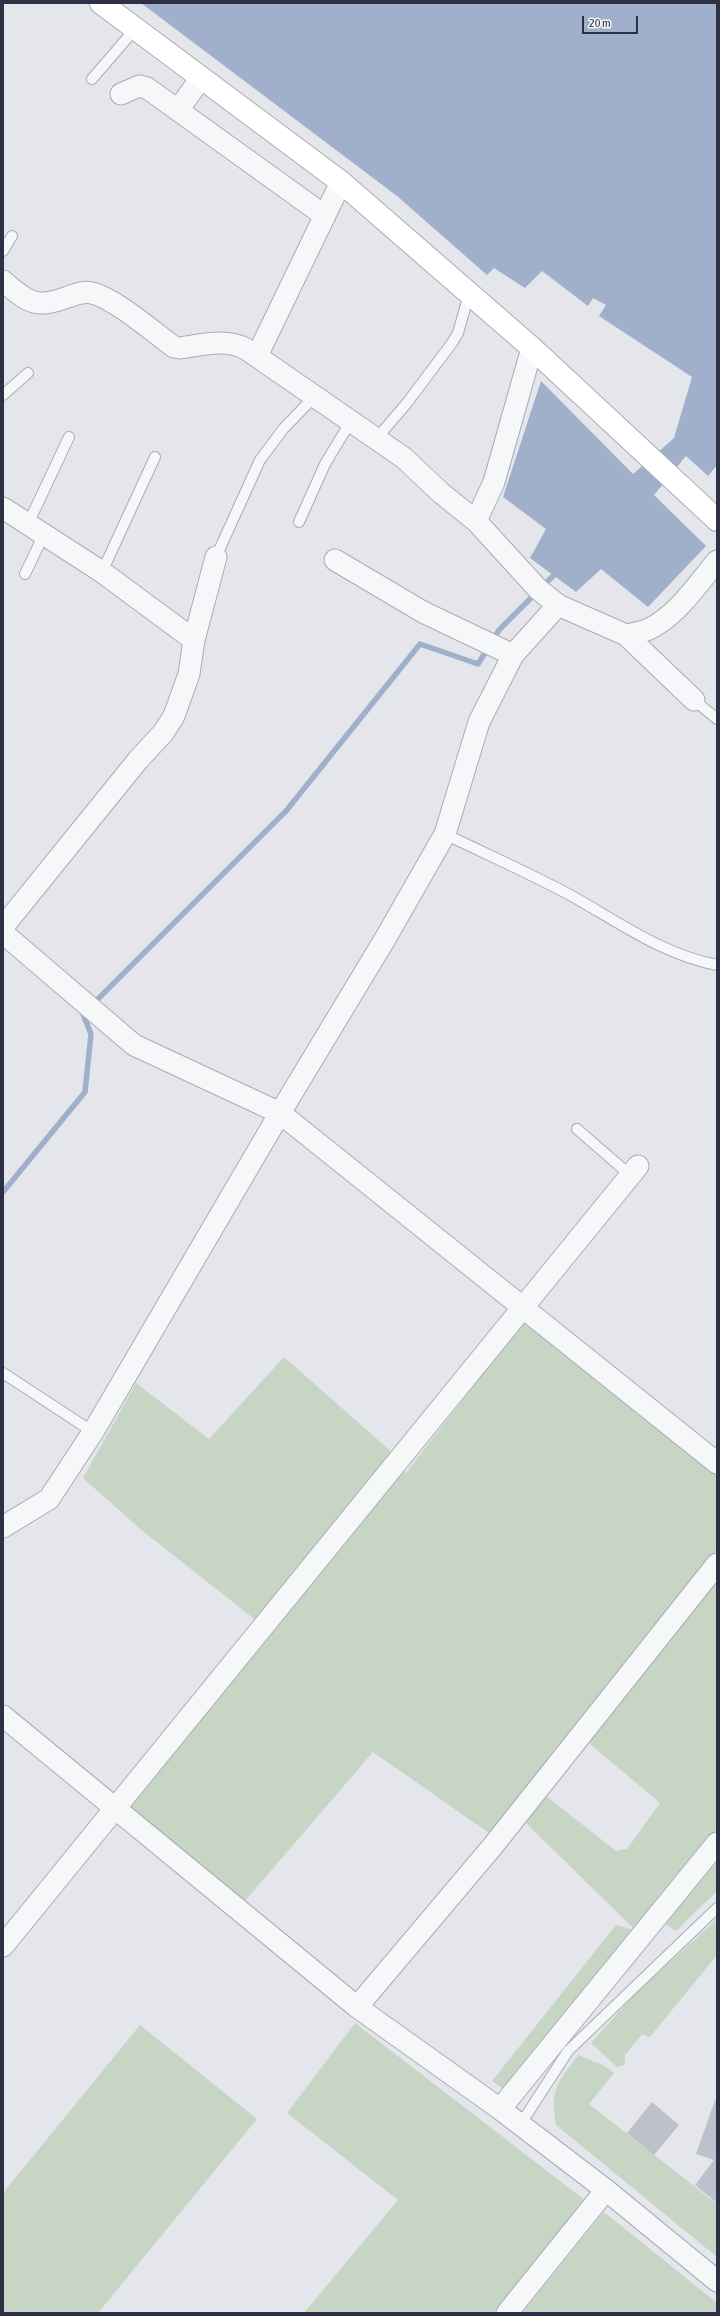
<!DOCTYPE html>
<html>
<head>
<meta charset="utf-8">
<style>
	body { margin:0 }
	#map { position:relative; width:720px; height:2316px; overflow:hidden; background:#e4e6eb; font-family:"Asap Condensed",sans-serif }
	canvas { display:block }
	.frame { position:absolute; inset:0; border:4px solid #2c3243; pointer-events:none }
	.scale { position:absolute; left:582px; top:16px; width:56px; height:18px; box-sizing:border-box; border:2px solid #2c3243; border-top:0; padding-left:5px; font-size:12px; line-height:14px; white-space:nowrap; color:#2c3243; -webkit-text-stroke:3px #f3f5f8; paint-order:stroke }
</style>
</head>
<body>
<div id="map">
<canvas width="720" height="2316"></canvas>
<div class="frame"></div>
<div class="scale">20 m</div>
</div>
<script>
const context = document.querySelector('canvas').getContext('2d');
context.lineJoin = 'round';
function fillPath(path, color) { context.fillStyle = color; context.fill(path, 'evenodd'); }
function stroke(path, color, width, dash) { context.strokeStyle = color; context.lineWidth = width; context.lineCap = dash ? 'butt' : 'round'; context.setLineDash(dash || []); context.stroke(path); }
const green = new Path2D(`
	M523 1322 717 1474V1550L489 1833 373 1752 244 1902 128 1808 397 1467 406 1473Z
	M284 1357 394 1454 258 1622 139 1528 83 1478 136 1383 209 1439Z
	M717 1574V1829L507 2091 492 2081 616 1925 635 1930 522 1819 546 1796 616 1851 627 1849 660 1803 584 1739Z
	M717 1861V1891L676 1931 665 1924Z
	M717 1919V1955L650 2037 642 2034 625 2055V2065L617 2067 591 2043 633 1996Z
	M355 2023 586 2201 495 2313H304L398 2200 287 2113Z
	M140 2025 257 2119 98 2313H3V2193Z
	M578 2055 603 2065 614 2073 589 2104 717 2204V2257L556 2125C550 2087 557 2085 578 2055Z
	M604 2212 717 2303V2313H522Z`);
const water = new Path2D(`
	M141 3H717V465L708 476 686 456 654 495 706 546 648 607 601 569 576 592 530 558 546 529 503 497 541 381 633 474 674 438 692 377 599 316 606 305 593 298 588 306 542 271 525 288 494 268 487 275 397 196Z`);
const stream = new Path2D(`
	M493 640 499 630 554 575
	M92 1005 286 811 420 644 478 664 488 648
	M3 1192 85 1092 91 1034 83 1014 86 1011`);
const building = new Path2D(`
	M715 2100H717V2203L695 2185 714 2160 696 2154Z
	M652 2102 679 2125 654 2155 627 2133Z`);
const lane = new Path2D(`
	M92 79 135 29
	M3 251 12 236
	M3 395 28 373
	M377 438 407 403 452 343 458 333 469 294
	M299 522 325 464 351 421
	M28 524 69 437
	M216 557 260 460 284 428 314 397
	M102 572 155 457
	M25 574 44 534
	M694 700 717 719
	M445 834C486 854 529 873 570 895 617 921 663 955 717 965
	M577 1129 630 1175
	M3 1373 93 1432
	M520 2125 568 2051 717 1908`);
const street = new Path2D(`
	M121 94 139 86 147 88 325 216
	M178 110 201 78
	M3 281C29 303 35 309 68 297 76 294 83 291 92 293 116 299 153 332 174 347L180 348C202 345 226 338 246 349L404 458 441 493 476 521 538 589 558 605 626 635 694 700
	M257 356 341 182
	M3 508 102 572 194 640
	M476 521 494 482 532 348
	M335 560 423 612 513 655
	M626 635C633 634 640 632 647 630 676 617 697 585 717 561
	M3 927 138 760 163 733 174 716 189 674 194 640 216 557
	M3 933 134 1045 280 1113 717 1463
	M3 1527 49 1499 93 1432 280 1113 385 939 445 834 479 722 513 655 558 605
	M3 1716 357 2007 500 2109 606 2190 717 2281
	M3 1946 638 1166
	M357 2007 492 1847 717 1564
	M500 2109 717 1843
	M507 2313 606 2190`);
const secondary = new Path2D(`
	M101 3 341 182 532 348 717 520`);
fillPath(green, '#c7d5c5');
fillPath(water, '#a0b0ca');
stroke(stream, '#a0b0ca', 5.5);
fillPath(building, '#bec1cb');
stroke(lane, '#a9acb5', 12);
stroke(street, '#a9acb5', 23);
stroke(secondary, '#a9acb5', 24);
stroke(lane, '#f6f7f9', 10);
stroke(street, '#f6f7f9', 21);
stroke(secondary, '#fff', 22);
</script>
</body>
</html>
